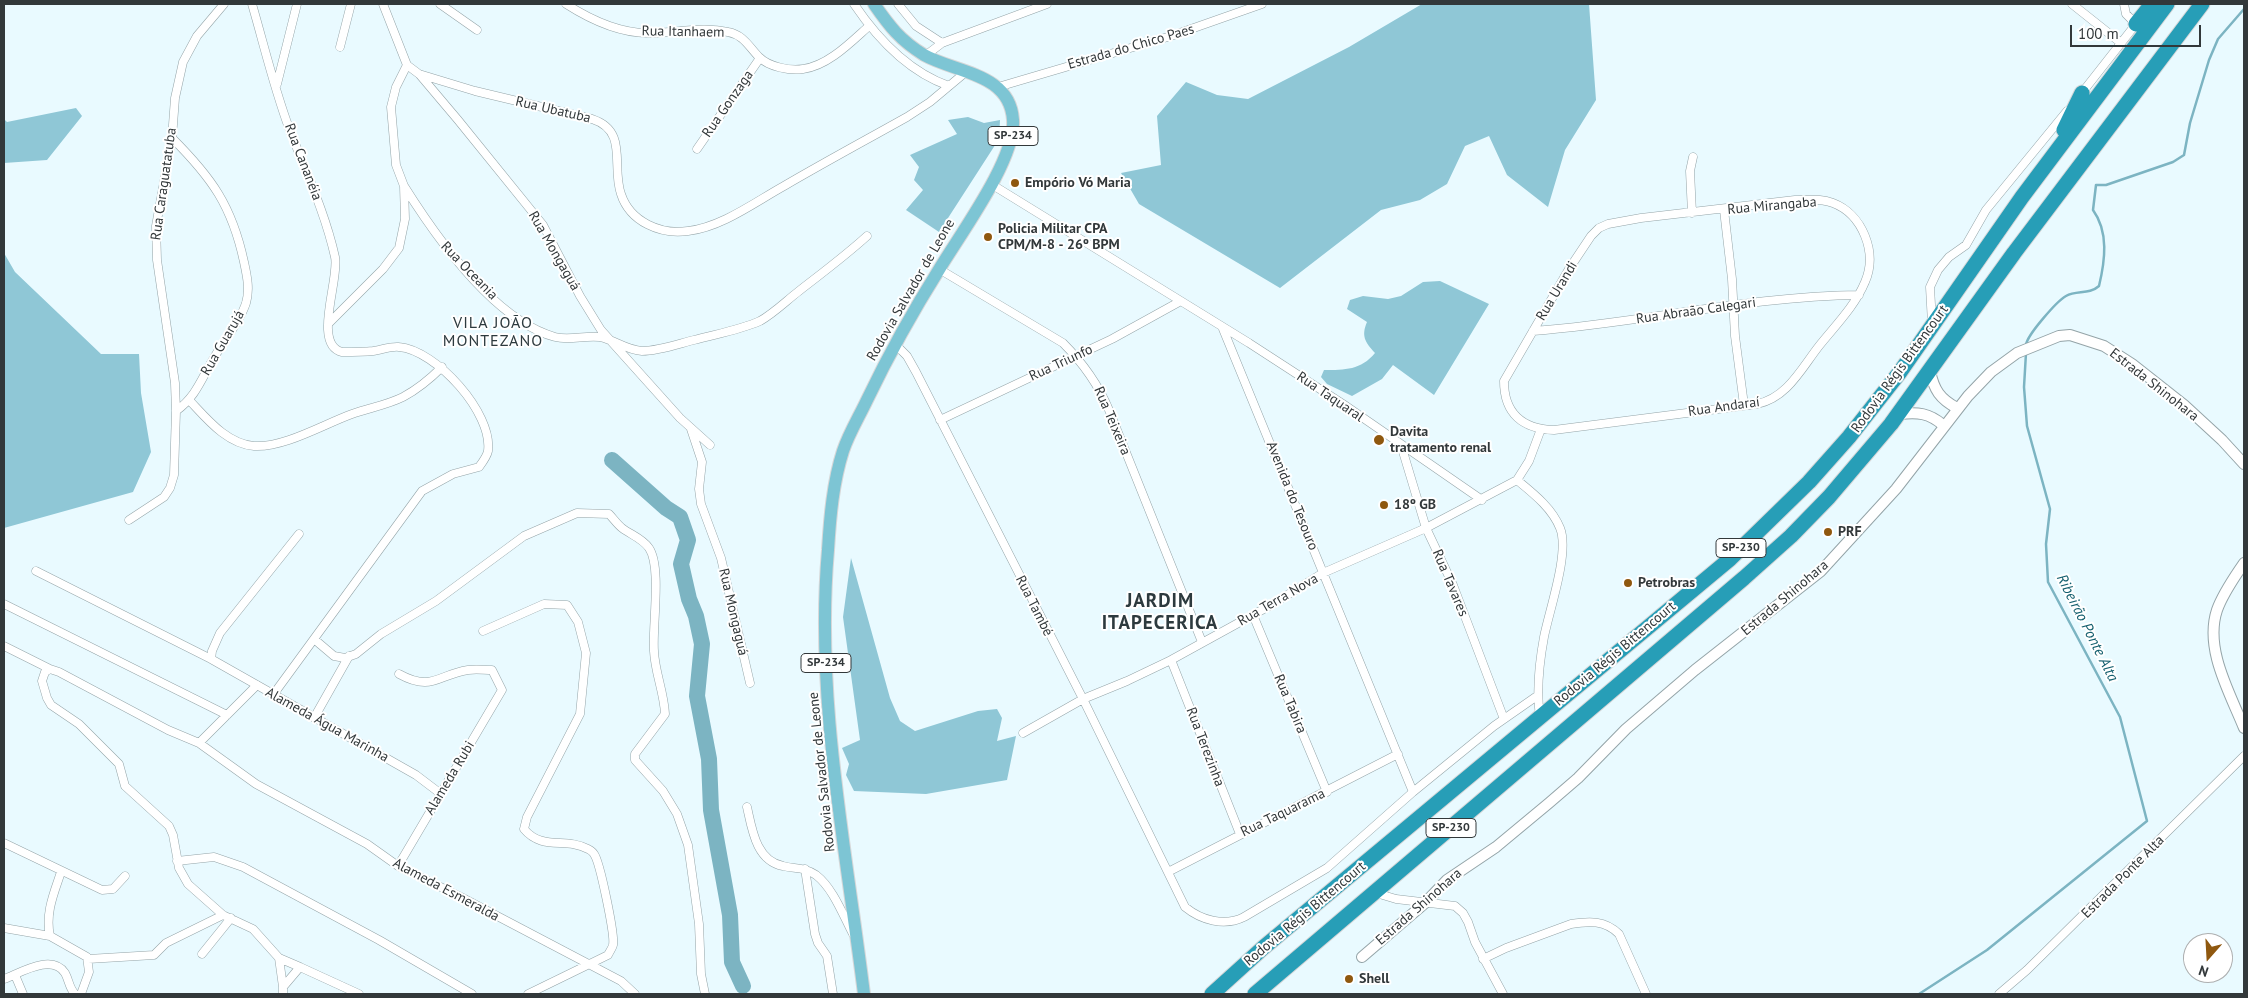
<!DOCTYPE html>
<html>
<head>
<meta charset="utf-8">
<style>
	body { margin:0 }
	#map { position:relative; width:2248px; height:998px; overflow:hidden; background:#e9faff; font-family:"PT Sans",sans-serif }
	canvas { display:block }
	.frame { position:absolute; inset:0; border:5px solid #32383a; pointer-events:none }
	.north { position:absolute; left:2183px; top:933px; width:50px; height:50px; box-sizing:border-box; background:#fff; border:1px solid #adafb0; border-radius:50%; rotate:199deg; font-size:14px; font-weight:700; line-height:20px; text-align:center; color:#32383a }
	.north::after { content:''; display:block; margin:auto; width:18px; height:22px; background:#8f580f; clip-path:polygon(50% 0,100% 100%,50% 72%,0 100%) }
	.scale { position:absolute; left:2070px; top:25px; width:131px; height:22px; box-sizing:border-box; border:2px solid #32383a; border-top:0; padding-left:6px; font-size:15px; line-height:18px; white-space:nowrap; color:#32383a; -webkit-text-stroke:4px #fff; paint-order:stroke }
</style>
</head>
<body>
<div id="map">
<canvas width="2248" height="998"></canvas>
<div class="frame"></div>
<div class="north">N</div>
<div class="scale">100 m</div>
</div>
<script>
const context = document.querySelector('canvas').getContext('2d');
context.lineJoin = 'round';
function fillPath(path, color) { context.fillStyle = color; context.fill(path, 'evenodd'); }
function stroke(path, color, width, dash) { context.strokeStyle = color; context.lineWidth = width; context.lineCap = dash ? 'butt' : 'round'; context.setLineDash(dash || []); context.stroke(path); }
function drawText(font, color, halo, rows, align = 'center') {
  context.font = font + ' "PT Sans",sans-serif'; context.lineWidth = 4; context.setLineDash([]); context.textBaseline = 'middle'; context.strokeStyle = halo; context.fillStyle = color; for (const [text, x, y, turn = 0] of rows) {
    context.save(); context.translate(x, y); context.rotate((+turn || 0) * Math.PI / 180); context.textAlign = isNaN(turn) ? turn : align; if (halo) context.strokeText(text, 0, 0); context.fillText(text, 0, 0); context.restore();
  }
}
const forest = new Path2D(`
	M1422 4H1589L1596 100 1565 150 1548 207 1507 175 1489 136 1465 146 1447 184 1420 200 1381 210 1280 288 1139 204 1121 173 1161 165 1157 116 1186 82 1217 95 1248 99 1349 47Z
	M76 108 82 116 47 160 4 163V119L7 122Z
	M968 117 984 123 1000 120 999 139 939 232 906 210 923 190 914 180 919 167 910 155 957 134 948 120Z
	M4 253 15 272 101 354H139L141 393 151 452 133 492 4 528Z
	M1440 281 1489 304 1434 395 1393 365 1382 379 1352 396 1327 384 1321 377 1324 370C1345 370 1361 370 1375 353 1365 342 1361 336 1367 322L1347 309 1350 300 1363 296 1388 299 1401 296 1423 282Z
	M851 558 890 698 900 721 915 731 978 711 997 709 1002 718 997 741 1016 736 1007 780 926 794 854 791 846 775 849 764 842 748 860 740 843 617Z`);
const stream = new Path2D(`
	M2026 345C2027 335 2057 301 2066 296 2077 290 2089 295 2099 286 2105 261 2109 232 2093 210L2096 185H2106L2173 162 2184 155 2190 123 2209 60 2218 39 2244 9
	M1919 994 1987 950 2147 821 2120 717 2048 582 2046 544 2050 509 2027 426 2024 387 2026 353`);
const river = new Path2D(`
	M612 460 666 508 680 517 688 540 681 564 689 599 696 616 702 644 697 696 709 759 711 810 730 915 732 962 743 986`);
const minor = new Path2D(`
	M252 4C264 45 274 88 289 128 305 170 325 212 335 257 340 278 312 345 342 352 352 352 363 352 373 351 381 350 391 346 399 347 436 350 493 413 488 451 487 456 482 463 479 467L453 474 422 491 273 695
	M383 4 407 65
	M440 4 477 30
	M566 4C591 20 620 34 651 33 677 33 702 26 728 32 744 35 749 47 759 57 769 67 790 71 803 69 828 66 851 42 869 26
	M854 4C877 38 909 72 949 86
	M898 4 916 26 942 43
	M2072 4 2121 43
	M340 47 351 4
	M925 56 942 43 1047 4
	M407 65 419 74 475 91 592 119C629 131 611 166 621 194 630 222 661 235 688 231 722 227 755 202 784 186 825 162 866 140 907 117L930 102 967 71
	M420 75 458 120 543 225 580 296 601 330 680 418 710 445
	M277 84 297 4
	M998 87 1171 36 1262 4
	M2081 94 2136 24 2126 14 2124 4
	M172 138C212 178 232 206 244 262 247 276 250 289 246 303 240 322 225 339 215 356 202 377 197 396 176 411
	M697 149 760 58
	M991 184 1249 343 1343 404 1482 500
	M404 186C436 237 494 320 555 337 570 341 584 335 600 337 615 340 626 350 642 351 659 351 678 344 694 340 716 334 740 330 760 321 774 313 786 301 799 291 822 273 845 256 867 236
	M1795 200C1807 200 1821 198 1833 203 1862 214 1878 252 1865 282 1855 306 1835 326 1819 346 1801 369 1787 398 1757 404L1554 430C1523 429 1504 414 1504 381L1569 269 1591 236 1599 228 1608 224 1641 218Z
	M1724 210 1732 279 1735 336 1744 405
	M1692 213 1690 171 1693 157
	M939 269 1063 343C1083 363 1098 384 1109 410L1202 642
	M329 323 383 269 399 248 405 219 404 186 396 165 391 107 396 87 407 65
	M1932 323 1930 287 1938 270 1949 257 1966 245 1986 210 2067 111
	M1223 329 1413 792 1494 726 1537 696
	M1533 331C1642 323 1749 296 1859 295
	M894 343 907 356 916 372 1083 699 1185 907C1201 920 1224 927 1244 917L1327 868 1413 792
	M190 401C207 419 227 444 254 446 284 448 324 424 352 414 369 408 387 405 403 397 418 389 430 379 442 367
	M940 420 1112 339 1179 302
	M691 429 702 462 699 489 701 504 721 558 750 683
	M1401 445 1426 528 1453 585 1504 719
	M1517 480C1534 494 1552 508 1560 528 1570 552 1549 611 1544 637 1539 664 1536 690 1540 717
	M129 520 164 497 170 488 174 475 176 411 175 383 157 260 156 226 172 138 175 98 183 62 197 36 224 4
	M36 571 211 659 416 775 441 794
	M4 604 227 715
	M1253 615 1327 792
	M483 631 544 604 567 605 578 622 586 653 580 714 527 817 524 829C542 851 566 837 588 849 590 850 593 852 594 854 600 862 615 935 613 945 612 949 609 952 608 955L528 994
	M314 639 334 656 345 658 356 654 381 634 436 601 524 536 577 513 609 514C613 518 617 524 622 528 631 535 642 538 649 548 662 567 652 627 654 651 655 673 664 692 665 714L635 754V760L663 791 677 814 688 845 699 924 701 974 705 994
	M4 646 50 669
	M211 659 212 651 220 633 299 534
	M1171 660 1240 834
	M314 718 349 656
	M1023 733 1083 699 1127 681 1171 660 1271 605 1323 573 1426 528 1517 480 1529 461 1541 429
	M199 743 257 685
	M747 807C752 829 756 861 783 866 795 869 805 867 816 875 833 888 843 915 853 934
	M4 843 102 890 113 889 125 876
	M177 861 214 857 243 867 379 940 472 994
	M398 866 502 690 492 670C484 670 476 669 468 670 437 675 432 692 399 674
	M805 869 815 934 818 943 827 956 833 994
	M61 872C54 893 45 913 50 936L87 957 89 972 81 994
	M1168 872 1398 754
	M1376 893 1396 899 1455 906 1463 913 1468 922 1475 942 1503 994
	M4 928 50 936
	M202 954 231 918
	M279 958 283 987
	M88 959 154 955 166 943 223 915
	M1483 959 1506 948 1571 924C1589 921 1605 920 1619 934L1646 994
	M300 967 279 958 253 929 223 915 188 884 179 868 173 835 169 826 125 786 119 764 79 724 51 705 47 698 42 681 45 672 50 669 59 672 168 730 199 743 256 784 367 844 398 866 461 897 621 981 635 994
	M15 975 23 994
	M4 979C20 973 52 953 65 973 69 980 69 988 75 994
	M283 994V987L300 967 359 994
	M1999 994 2027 970 2244 756`);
const tertiary = new Path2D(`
	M1930 371C1934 390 1940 399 1957 408
	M1900 414C1918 412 1929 413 1943 425
	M2244 563C2234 578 2223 593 2217 610 2204 649 2230 693 2244 728
	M1362 957 1425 903 1447 880 1496 847 1549 803 1578 778 1626 729 1695 670 1821 571 1896 489 1968 396 1991 372 2017 353 2059 336 2070 335 2104 346 2132 364 2184 405 2222 440 2244 464`);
const primary = new Path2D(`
	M864 994C846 848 815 698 828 550 830 517 833 482 843 451 849 433 859 417 867 400 889 354 913 311 940 268 961 233 1016 159 1013 120 1010 73 956 73 924 55 900 40 890 27 874 4`);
const motorway = new Path2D(`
	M2136 24 2152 4
	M2064 130 2082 93
	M1212 994 1264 947 1730 559 1809 482 1849 437 1900 372 2022 197 2167 4
	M1255 994 1744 578 1791 536 1829 497 1891 424 2014 253 2202 4`);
const markers = [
	[1015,183,5,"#8f580f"],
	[988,237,5,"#8f580f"],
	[1379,440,6,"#8f580f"],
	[1384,505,5,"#8f580f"],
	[1828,532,5,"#8f580f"],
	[1628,583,5,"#8f580f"],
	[1349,979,5,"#8f580f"]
];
const shields = [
	[1013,136,50],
	[1741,548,50],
	[826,663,50],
	[1451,828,50]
];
const shieldNames = [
	["SP-234",1013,136],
	["SP-230",1741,548],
	["SP-234",826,663],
	["SP-230",1451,828]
];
const streetNames = [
	["Rua Itanhaem",683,32,1],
	["Estrada do Chico Paes",1131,47,-16],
	["Rua Gonzaga",728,104,-55],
	["Rua Ubatuba",553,110,13],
	["Rua Cananéia",303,162,69],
	["Rua Caraguatatuba",164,184,-82],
	["Rua Mirangaba",1772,206,-5],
	["Rua Mongaguá",554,251,60],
	["Rua Oceania",469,271,46],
	["Rodovia Salvador de Leone",911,290,-60],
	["Rua Urandi",1557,291,-59],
	["Rua Abraão Calegari",1696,311,-8],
	["Rua Guarujá",223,343,-60],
	["Rua Triunfo",1061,363,-25],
	["Rodovia Régis Bittencourt",1900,369,-54],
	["Estrada Shinohara",2154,385,38],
	["Rua Taquaral",1330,397,34],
	["Rua Andaraí",1724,407,-8],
	["Rua Teixeira",1112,421,67],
	["Avenida do Tesouro",1292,496,68],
	["Rua Tavares",1450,583,67],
	["Estrada Shinohara",1785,598,-40],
	["Rua Terra Nova",1278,600,-30],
	["Rua També",1034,606,63],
	["Rua Mongaguá",733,612,77],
	["Rodovia Régis Bittencourt",1615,654,-40],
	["Rua Tabira",1290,704,67],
	["Alameda Água Marinha",327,725,29],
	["Rua Terezinha",1205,747,69],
	["Rodovia Salvador de Leone",822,772,-96],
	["Alameda Rubi",450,778,-59],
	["Rua Taquarama",1283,813,-26],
	["Estrada Ponte Alta",2123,877,-45],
	["Alameda Esmeralda",446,890,28],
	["Estrada Shinohara",1419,907,-41],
	["Rodovia Régis Bittencourt",1305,914,-40]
];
const poiNames = [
	["Empório Vó Maria",1025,183],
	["Policia Militar CPA",998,229],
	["CPM/M-8 - 26º BPM",998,245],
	["Davita",1390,432],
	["tratamento renal",1390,448],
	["18º GB",1394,505],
	["PRF",1838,532],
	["Petrobras",1638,583],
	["Shell",1359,979]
];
const waterNames = [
	["Ribeirão Ponte Alta",2087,628,63]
];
const quarterNames = [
	["VILA JOÃO",493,323],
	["MONTEZANO",493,341]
];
const districtNames = [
	["JARDIM",1160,602],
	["ITAPECERICA",1160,624]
];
fillPath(forest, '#8fc7d6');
stroke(stream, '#7cb4c2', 2.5);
stroke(river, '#7cb4c2', 16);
stroke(minor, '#94a4a8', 9);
stroke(tertiary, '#94a4a8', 12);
stroke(primary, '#d6d7d8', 14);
stroke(motorway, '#d6d7d8', 17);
stroke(minor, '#fff', 8);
stroke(tertiary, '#fff', 10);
stroke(primary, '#7dc5d4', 12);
stroke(motorway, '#279eb7', 15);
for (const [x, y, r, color] of markers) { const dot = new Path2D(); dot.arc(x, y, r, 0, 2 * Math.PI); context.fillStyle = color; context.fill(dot); stroke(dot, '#fff', 2); }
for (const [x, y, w] of shields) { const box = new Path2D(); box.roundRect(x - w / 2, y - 9.5, w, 19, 4); context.fillStyle = '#fff'; context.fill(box); stroke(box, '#32383a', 1); }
drawText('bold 12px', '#32383a', null, shieldNames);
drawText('14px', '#32383a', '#fff', streetNames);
drawText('bold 14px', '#32383a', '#fff', poiNames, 'left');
drawText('italic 15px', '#145f6e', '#fff', waterNames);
context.letterSpacing = '1px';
drawText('16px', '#2d3a3e', '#fff', quarterNames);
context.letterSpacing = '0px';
context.letterSpacing = '1px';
drawText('bold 19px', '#2d3a3e', '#fff', districtNames);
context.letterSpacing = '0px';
</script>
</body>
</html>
